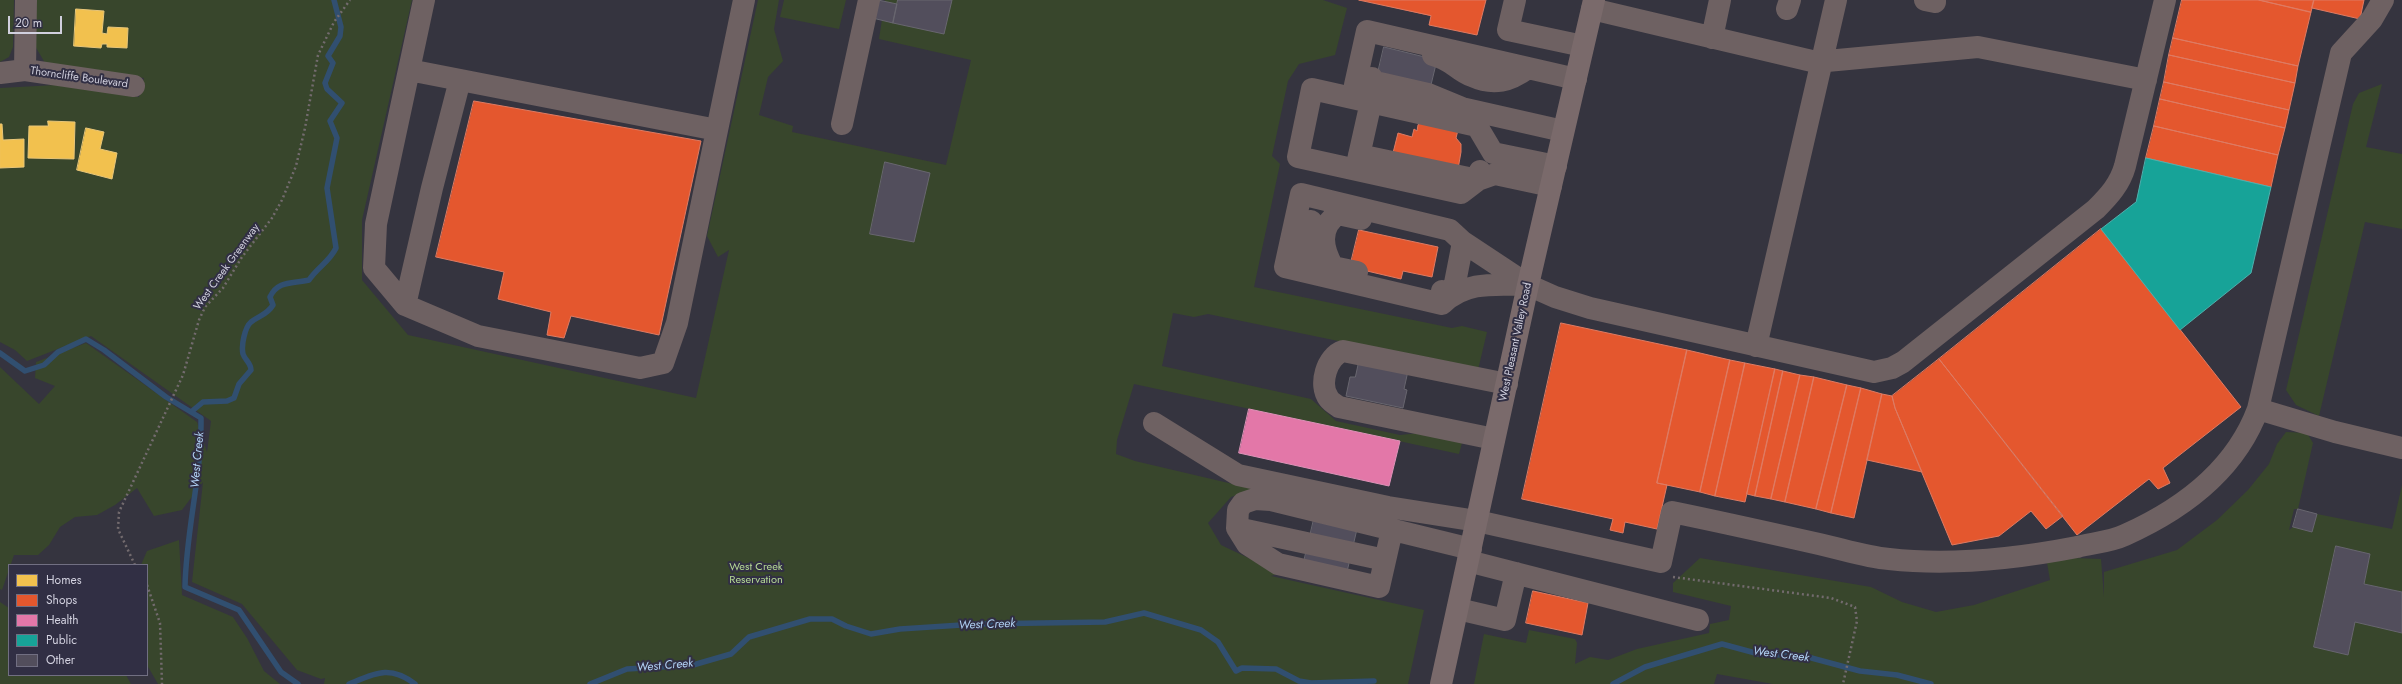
<!DOCTYPE html>
<html>
<head>
<meta charset="utf-8">
<style>
	body { margin:0 }
	#map { position:relative; width:2402px; height:684px; overflow:hidden; background:#35343f; font-family:Jost,sans-serif }
	canvas { display:block }
	.legend { position:absolute; left:8px; top:564px; width:140px; height:112px; box-sizing:border-box; background:#312f44; border:1px solid #716f82; margin:0; padding:5px 7px; list-style:none; font-size:12px; color:#d1d0de }
	.legend li { display:flex; align-items:center; gap:8px; height:20px }
	.legend b { width:20px; border:1px solid #716f82 }
	.scale { position:absolute; left:8px; top:16px; width:54px; height:18px; box-sizing:border-box; border:2px solid #d1d0de; border-top:0; padding-left:5px; font-size:12px; line-height:14px; white-space:nowrap; color:#d1d0de; -webkit-text-stroke:3px #312f44; paint-order:stroke }
</style>
</head>
<body>
<div id="map">
<canvas width="2402" height="684"></canvas>
<ul class="legend">
<li><b style="height:11px;background:#f2c14e"></b>Homes</li>
<li><b style="height:11px;background:#e4572e"></b>Shops</li>
<li><b style="height:11px;background:#e377a8"></b>Health</li>
<li><b style="height:11px;background:#17a398"></b>Public</li>
<li><b style="height:11px;background:#524e5c"></b>Other</li>
</ul>
<div class="scale">20 m</div>
</div>
<script>
const context = document.querySelector('canvas').getContext('2d');
context.lineJoin = 'round';
function fillPath(path, color) { context.fillStyle = color; context.fill(path, 'evenodd'); }
function stroke(path, color, width, dash) { context.strokeStyle = color; context.lineWidth = width; context.lineCap = dash ? 'butt' : 'round'; context.setLineDash(dash || []); context.stroke(path); }
function drawText(font, color, halo, rows, align = 'center') {
  context.font = font + ' Jost,sans-serif'; context.lineWidth = 4; context.setLineDash([]); context.textBaseline = 'middle'; context.strokeStyle = halo; context.fillStyle = color; for (const [text, x, y, turn = 0] of rows) {
    context.save(); context.translate(x, y); context.rotate((+turn || 0) * Math.PI / 180); context.textAlign = isNaN(turn) ? turn : align; if (halo) context.strokeText(text, 0, 0); context.fillText(text, 0, 0); context.restore();
  }
}
const green = new Path2D(`
	M0 0H14L13 47 9 57 0 62Z
	M36 0H412L362 220V280L408 335 696 398 729 250 718 257 707 236 758 0H779L774 29 783 61 768 77 759 115 793 126 792 132 946 165 971 60 879 39 885 0H1323L1347 8 1335 55 1299 64 1288 81 1272 156 1280 164 1254 287 1452 328 1462 326 1487 332 1478 370 1208 314 1194 317 1173 313 1162 366 1311 399 1336 421 1400 435 1419 433 1462 443 1459 454 1134 384 1117 440 1116 454 1135 461 1254 489 1231 497 1208 523 1221 545 1280 573 1271 576 1424 610 1408 684H324L325 678 321 679 297 670 242 604 192 582 203 482 182 510 154 516 137 488 115 505 97 515 75 517 60 527 49 545 38 555H14L2 590 0 589V367L39 404 55 386 35 378 36 362 86 343 197 422 207 452 211 421 91 336 27 361 15 350 0 342V88L56 85 139 97 144 78 45 63 35 46Z
	M784 0H846L839 29 780 17Z
	M2382 84 2366 147 2402 154V229L2365 222 2319 416 2296 405 2286 390 2353 104 2359 93Z
	M2286 432 2307 433 2313 443 2298 509H2294L2289 530 2293 527 2312 532 2317 514 2392 529 2402 485V592L2364 584 2370 554 2336 546 2314 647 2348 655 2355 622 2402 633V684H1773L1717 674 1714 684H1474L1484 634 1526 643 1529 630 1575 639 1577 643 1575 664 1590 657 1608 660 1637 649 1709 633 1710 624 1729 620 1731 606 1673 592V583L1700 558 1871 587 1902 602 1936 612 1974 605 2050 580 2046 557 2101 559 2104 597V572L2177 550 2217 520 2248 490 2269 464 2277 444Z
	M179 540 182 595 233 617 247 638 264 671 280 684H158L147 665V565H141L147 551Z
	M0 602 9 608V675H126L131 684H0Z`);
const homes = new Path2D(`
	M76 9 104 11 102 33 107 34 108 27 128 28 127 48 107 47V44H102L101 48 74 46Z
	M48 121 75 122 74 159 28 158 29 126H48Z
	M0 124H2L3 140 24 139V167L0 168Z
	M86 128 104 132 100 149 117 153 112 179 77 170Z`);
const shops = new Path2D(`
	M1359 0H1486L1477 35 1429 25 1431 16Z
	M2182 0H2259L2311 12 2298 66 2173 38Z
	M2259 0H2314L2311 12Z
	M2314 0H2364L2360 19 2312 8Z
	M2173 38 2298 66 2295 83 2169 55Z
	M2169 55 2295 83 2289 110 2164 82Z
	M2164 82 2289 110 2285 128 2160 99Z
	M2160 99 2285 128 2278 155 2154 126Z
	M474 101 701 141 659 335 571 316 564 338 547 335 551 312 498 299 504 272 436 257Z
	M1422 123 1458 130 1456 138 1461 144V152L1458 169 1393 153 1398 133 1412 137 1414 129 1417 131 1418 125Z
	M2154 126 2278 155 2271 187 2146 158Z
	M2101 229 2241 407 2163 468 2170 483 2158 489 2149 479 2077 535 1939 359Z
	M1359 230 1438 247 1432 277 1403 271 1401 279 1350 267Z
	M1561 323 1687 350 1657 483 1667 485 1657 529 1625 522 1623 533 1610 530 1613 519 1522 499Z
	M1687 350 1730 360 1700 492 1657 483Z
	M1939 359 2063 516 2046 529 2031 511 1999 536 1952 545 1895 408 1892 396Z
	M1730 360 1745 363 1715 496 1700 492Z
	M1745 363 1775 369 1745 502 1715 496Z
	M1775 369 1783 371 1755 496 1747 494Z
	M1783 371 1800 375 1771 499 1755 496Z
	M1800 375 1814 377 1785 502 1771 499Z
	M1814 377 1847 385 1816 509 1785 502Z
	M1847 385 1861 388 1831 513 1816 509Z
	M1861 388 1882 394 1854 518 1831 513Z
	M1882 394 1892 396 1895 408 1922 472 1867 460Z
	M1533 591 1588 603 1582 635 1526 623Z`);
const health = new Path2D(`
	M1249 409 1400 441 1389 486 1239 453Z`);
const public = new Path2D(`
	M2146 158 2271 187 2251 273 2180 330 2101 229 2136 202Z`);
const stream = new Path2D(`
	M0 353 25 371 44 365 58 352 86 339 104 350 166 397 201 418C202 475 186 530 185 587L239 610 281 672 298 684
	M191 412 203 402 227 401 234 398 239 384 251 370C251 363 245 360 243 354 241 345 245 327 251 322 260 315 267 315 273 305L270 297C278 280 293 284 309 280 317 268 330 261 336 248L327 188 337 138 330 121 342 103 327 89 325 83 333 63 328 56 340 36 341 27 334 0
	M349 684C376 673 390 665 415 684
	M590 684 627 669 693 665 731 654 749 637 810 619H832L846 626 871 634 900 629 977 624 1105 622 1144 613 1201 630 1218 642 1236 671 1242 668 1276 669 1299 681 1311 683 1374 681
	M1613 684 1645 667 1722 644 1759 654 1804 656 1860 671 1897 675 1931 684`);
const building = new Path2D(`
	M878 0 897 4 893 23 856 14Z
	M898 0H952L944 34 893 23Z
	M1384 47 1437 60 1430 89 1377 77Z
	M885 162 930 173 914 242 870 234Z
	M1359 362 1408 371 1404 389 1407 390 1403 408 1346 396 1350 377H1355Z
	M2298 509 2317 514 2312 532 2293 527Z
	M1314 519 1357 529 1346 576 1303 566Z
	M2336 546 2370 554 2364 584 2402 592V633L2355 622 2348 655 2314 647Z`);
const path = new Path2D(`
	M135 565 118 529 119 512 183 375 199 320 205 307 223 288 242 257 272 218 282 200 296 166 305 128 318 55 334 22 350 0
	M1673 577 1831 598 1855 607 1857 621 1843 684
	M147 585 160 623 162 684`);
const minor = new Path2D(`
	M424 0 376 224 374 268 405 305 478 336 640 368 663 363 677 323 744 0
	M1515 0 1508 30 1583 46
	M1925 0 1935 2V0
	M1592 9 1816 62 1978 47 2146 80
	M1787 9 1790 0
	M1712 38 1720 0
	M1433 55C1453 60 1456 70 1472 76 1494 86 1510 81 1528 68
	M25 70 26 0
	M409 70 717 130
	M0 73 25 70 134 86
	M1372 78 1371 81 1428 94 1462 108
	M1382 91 1355 85 1367 31 1576 79
	M1457 107 1563 131
	M842 124 869 0
	M1359 155 1478 180 1480 171
	M1356 169 1371 102
	M1551 186 1495 174 1478 180 1461 193 1298 157 1312 89 1477 126 1493 153 1556 166
	M1311 221C1291 244 1310 261 1333 267
	M1357 272 1333 267C1322 248 1318 227 1338 214L1361 219
	M1528 285C1497 285 1466 280 1442 304L1285 267 1301 194 1450 230 1463 242 1528 285 1555 297 1590 308 1874 372 1892 368 1903 362 2096 209C2109 196 2120 184 2125 166L2165 0
	M1442 291 1453 293 1463 242
	M405 305 432 188 460 80
	M1756 346 1836 0
	M2258 409 2335 432 2402 448
	M1154 423 1238 475 1388 507 1477 521 1661 562 1672 512C1721 522 1770 533 1819 544 1842 549 1866 557 1889 559 1952 566 2015 559 2077 547 2092 543 2110 542 2125 535 2183 509 2235 471 2258 409L2341 53 2372 19 2383 0
	M1494 439 1339 407C1336 405 1331 402 1329 399 1318 385 1327 356 1343 351L1507 384
	M1237 528 1385 560
	M1392 530 1379 587 1278 564 1247 544 1237 528 1238 510 1243 503 1255 499 1271 500 1471 549
	M1468 561 1698 620
	M1458 609 1505 620 1516 573`);
const major = new Path2D(`
	M1441 684 1528 285 1594 0`);
const streetNames = [
	["Thorncliffe Boulevard",79,78,8],
	["West Creek Greenway",227,267,-54],
	["West Pleasant Valley Road",1516,342,-78]
];
const parkNames = [
	["West Creek",756,567],
	["Reservation",756,580]
];
const waterNames = [
	["West Creek",198,460,-85],
	["West Creek",987,625,-2],
	["West Creek",1781,655,7],
	["West Creek",665,666,-5]
];
fillPath(green, '#38462c');
fillPath(homes, '#f2c14e');
stroke(homes, '#e8c679', 1);
fillPath(shops, '#e4572e');
stroke(shops, '#de7b63', 1);
fillPath(health, '#e377a8');
stroke(health, '#de92b8', 1);
fillPath(public, '#17a398');
stroke(public, '#4fb0ad', 1);
stroke(stream, '#314f70', 5.5);
fillPath(building, '#524e5c');
stroke(building, '#68666f', 1);
stroke(path, '#736b6e', 2.5, [2, 3]);
stroke(minor, '#6e6162', 22);
stroke(major, '#7a6a6b', 22);
drawText('11px', '#d1d0de', '#312f44', streetNames);
drawText('11px', '#b6da95', '#312f44', parkNames);
drawText('italic 12px', '#b0d0f3', '#312f44', waterNames);
</script>
</body>
</html>
